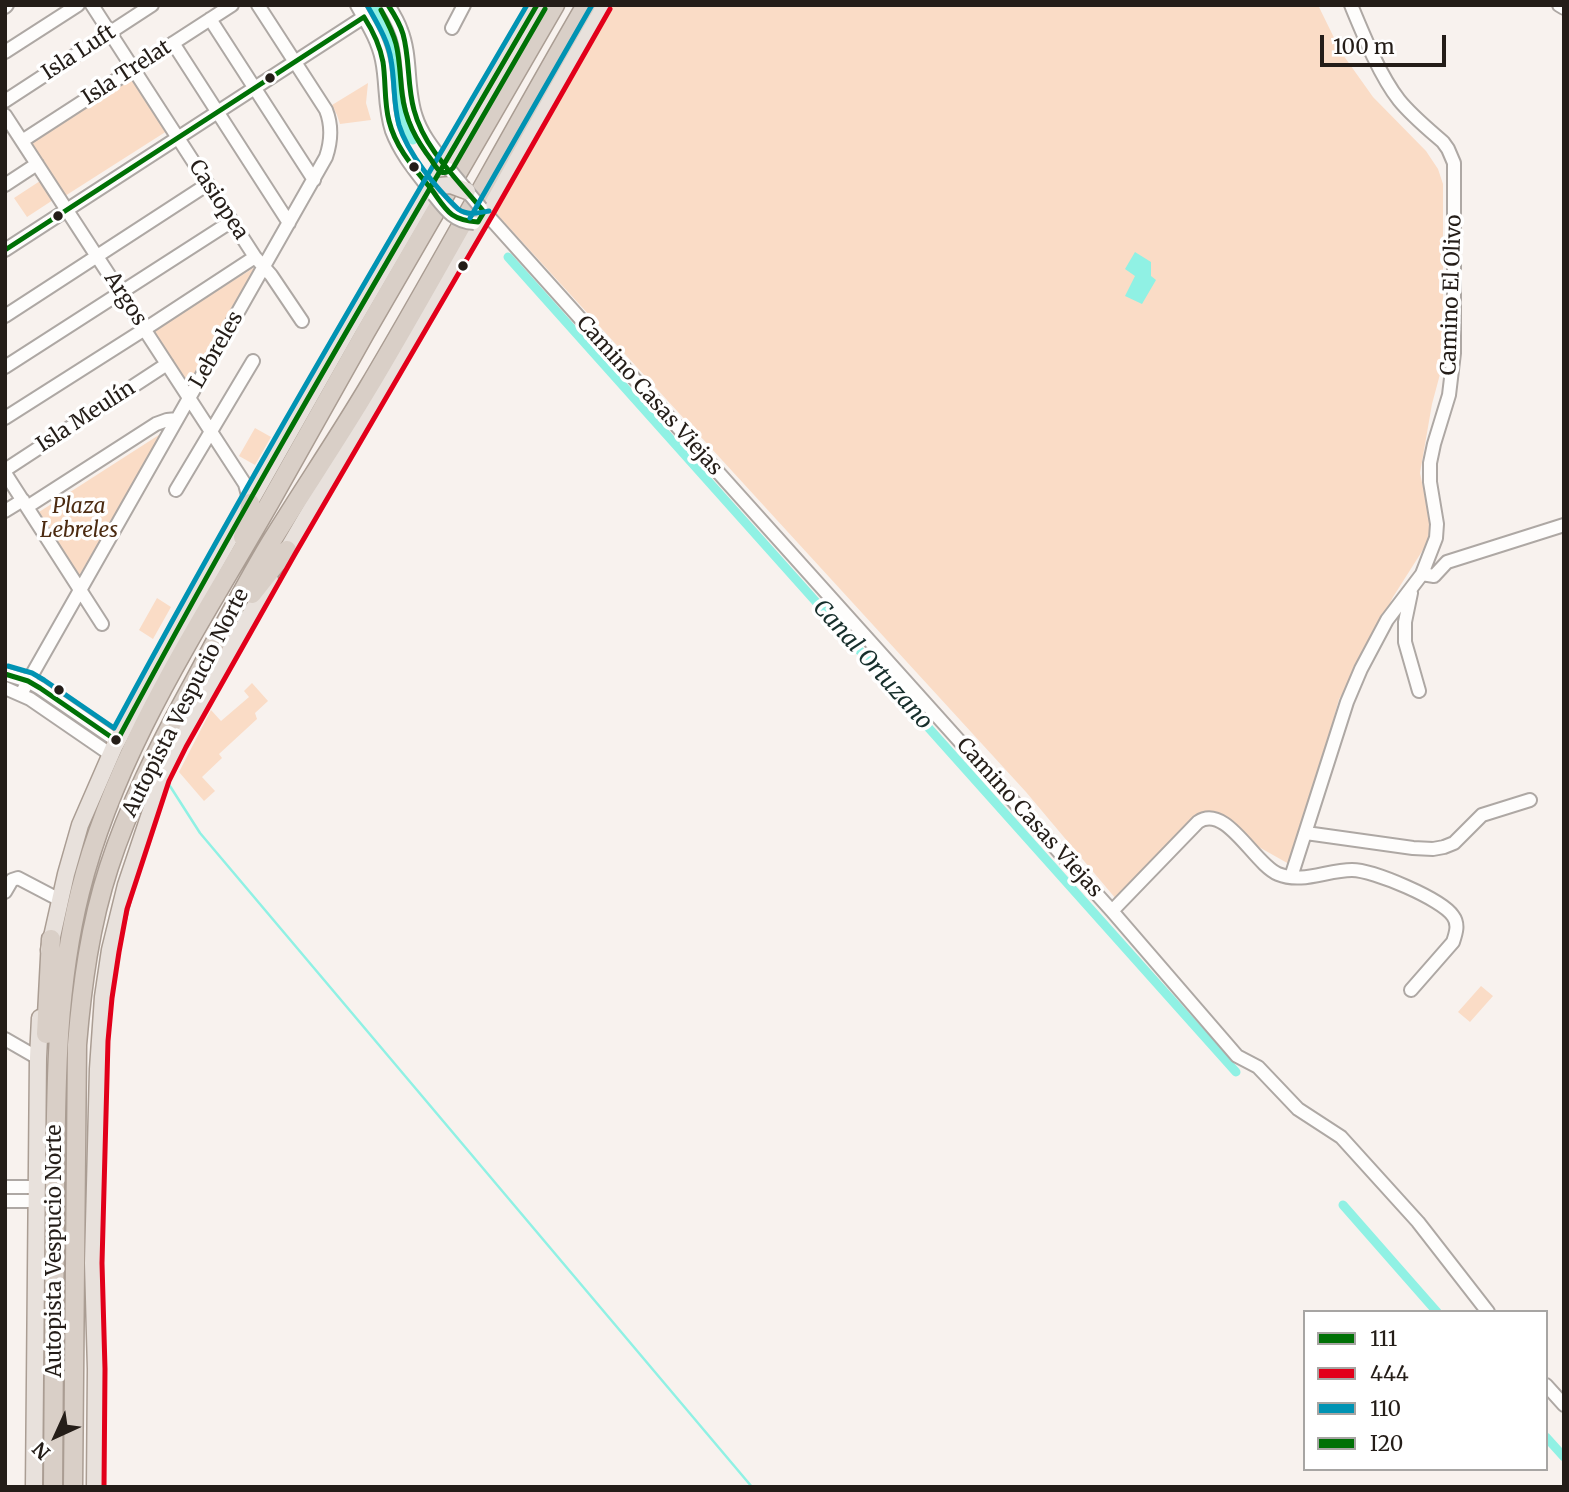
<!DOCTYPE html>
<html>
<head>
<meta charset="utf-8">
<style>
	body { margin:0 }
	#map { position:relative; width:1569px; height:1492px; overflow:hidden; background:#f8f2ee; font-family:Merriweather,serif }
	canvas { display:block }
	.frame { position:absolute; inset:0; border:7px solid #241d18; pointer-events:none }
	.legend { position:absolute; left:1303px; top:1310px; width:245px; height:161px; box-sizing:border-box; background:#fff; border:2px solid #a7a5a3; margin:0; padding:9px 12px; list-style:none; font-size:21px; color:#241d18 }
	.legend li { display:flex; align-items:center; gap:14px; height:35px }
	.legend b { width:35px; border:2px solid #a7a5a3 }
	.north { position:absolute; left:21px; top:1401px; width:70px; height:70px; -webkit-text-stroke:5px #fff; paint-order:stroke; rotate:225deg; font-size:19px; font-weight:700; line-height:28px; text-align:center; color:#241d18 }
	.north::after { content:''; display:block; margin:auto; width:24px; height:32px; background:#241d18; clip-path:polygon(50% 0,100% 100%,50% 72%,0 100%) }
	.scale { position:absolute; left:1320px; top:35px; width:126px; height:32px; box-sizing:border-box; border:4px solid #241d18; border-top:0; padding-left:9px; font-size:21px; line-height:24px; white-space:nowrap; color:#241d18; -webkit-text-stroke:5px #fff; paint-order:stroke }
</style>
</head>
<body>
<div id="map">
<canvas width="1569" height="1492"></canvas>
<div class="frame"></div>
<ul class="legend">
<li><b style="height:9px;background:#007106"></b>111</li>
<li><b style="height:9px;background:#e2001a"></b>444</li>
<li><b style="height:9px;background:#0093b3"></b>110</li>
<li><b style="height:9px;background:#007106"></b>I20</li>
</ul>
<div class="north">N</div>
<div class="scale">100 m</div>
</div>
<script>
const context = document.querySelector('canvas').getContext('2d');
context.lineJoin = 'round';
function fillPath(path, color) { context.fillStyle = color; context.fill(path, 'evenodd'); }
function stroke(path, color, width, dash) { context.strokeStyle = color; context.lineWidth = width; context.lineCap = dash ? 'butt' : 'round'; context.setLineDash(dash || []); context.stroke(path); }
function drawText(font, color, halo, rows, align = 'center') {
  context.font = font + ' Merriweather,serif'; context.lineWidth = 7; context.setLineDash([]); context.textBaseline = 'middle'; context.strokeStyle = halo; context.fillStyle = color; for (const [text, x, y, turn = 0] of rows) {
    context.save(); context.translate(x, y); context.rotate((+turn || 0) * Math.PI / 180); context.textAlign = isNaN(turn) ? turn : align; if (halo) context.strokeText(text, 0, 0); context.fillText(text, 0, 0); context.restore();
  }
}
const green = new Path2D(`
	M612 5H1318L1341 52 1373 97 1426 151 1438 169 1443 184V363L1432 404 1420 473 1433 534 1393 597 1353 679 1339 699 1312 799 1289 864 1202 815 1116 899 1026 792 493 210Z
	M130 75 167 131 65 196 29 140Z
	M368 83 366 103 371 120 340 124 337 115 332 105Z
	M40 181 53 200 27 217 14 198Z
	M255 267 190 388 152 331Z
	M255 428 271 437 255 465 239 456Z
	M162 433 79 576 39 512Z
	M157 598 171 607 153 639 139 630Z
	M252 683 268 701 255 713 257 719 219 754 222 758 202 777 215 791 204 801 179 772 211 710 221 721 249 697 244 691Z
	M1481 986 1493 996 1470 1022 1458 1012Z`);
const water = new Path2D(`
	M1135 252 1151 262V276L1156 280 1142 304 1125 296 1135 276 1125 269Z`);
const stream = new Path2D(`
	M168 783 200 833 752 1487`);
const canal = new Path2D(`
	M373 5C380 16 389 27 392 39 402 72 393 110 413 140
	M508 257 1236 1072
	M1343 1205 1437 1312
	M1546 1437 1564 1457`);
const minor = new Path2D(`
	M92 5 255 257 271 275 302 321
	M357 5C367 23 378 40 382 60 387 84 384 107 392 131 401 155 418 174 434 195
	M388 5C393 13 398 21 401 30 412 57 406 89 416 117 422 136 437 153 449 169
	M1559 5 1564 8
	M5 7 7 5
	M210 19 314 180
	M452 28 464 5
	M173 43 289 223
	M5 52 78 5
	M5 101 152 5
	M5 115 245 484 250 503
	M22 141 232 5
	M5 185 37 164
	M481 208 1112 911 1237 1056 1258 1067 1298 1109 1341 1137 1418 1222 1488 1312
	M5 250 364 17
	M5 316 208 184
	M5 367 232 221
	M5 418 145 329 255 257
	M5 470 167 364
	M5 473 102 624
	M176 490 253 361
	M27 507 156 424 167 420 177 419
	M5 511 23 500
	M1422 574 1434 576 1447 562 1564 525
	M1411 593 1405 622V642L1419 691
	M5 674 28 681 40 688 117 741
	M5 688 30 699 110 754
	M21 694 326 157C331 142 332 125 326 110L258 5
	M1306 833 1413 848 1433 849 1444 847 1454 843 1482 815 1530 800
	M1291 877 1347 702 1361 669 1387 620 1422 574 1436 538 1437 524 1430 482V463L1434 444 1449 395 1454 353V163L1448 149 1443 142C1428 129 1411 115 1399 100 1380 76 1363 34 1351 5
	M5 892 12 880 18 878 60 900
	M1112 911 1198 822C1226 803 1254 864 1278 874 1302 884 1327 870 1352 870 1373 870 1442 899 1453 916 1459 924 1456 933 1453 942L1411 990
	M5 1039 38 1058
	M5 1187H37
	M5 1201H37
	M1546 1385 1564 1405`);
const major = new Path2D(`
	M281 561 484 212 602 5
	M49 950 66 874 80 825 114 747 162 657 349 327 537 5
	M34 1487 38 1058 40 1018
	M95 1487 96 1369 93 1263 98 1069 103 997 110 950 126 885 164 772 178 743 270 580`);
const highway = new Path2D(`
	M243 537 249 518 250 503
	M252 594 287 550
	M46 1034 51 939
	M53 1487C54 1390 54 1293 55 1196 56 1094 55 992 80 892 116 749 198 628 270 502 302 446 333 389 365 333 428 223 492 115 555 5
	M73 1487 77 1045C82 985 90 925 109 867 129 805 158 748 189 691 216 641 242 590 271 542 303 490 337 440 368 388 443 262 512 132 586 5`);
const minorBridge = new Path2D(`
	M449 169 481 208
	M434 195C445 209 454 222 474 223`);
const majorBridge = new Path2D(`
	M439 186 451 185 467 191`);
const bus1 = new Path2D(`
	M5 250 364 17C373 31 380 46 383 62 386 82 384 102 389 121 396 149 415 169 432 190 447 211 450 220 478 222L484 212C459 181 424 149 414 110 407 85 410 59 403 34 400 24 394 14 388 5
	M5 674 28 681 40 688 117 741C250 492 395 249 537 5`);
const bus2 = new Path2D(`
	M104 1487 105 1369 102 1263 108 1041 112 998 119 952 127 909 169 781 186 747 295 554 492 216 610 9`);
const bus3 = new Path2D(`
	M367 5C377 23 388 40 391 60 395 81 393 103 399 125 408 154 436 188 458 209 468 216 478 213 489 211
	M470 218 592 5
	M8 666 32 673 44 680 114 728C245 484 387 245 527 5`);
const bus4 = new Path2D(`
	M381 10C387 21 393 32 396 44 400 60 400 76 402 93 405 120 416 140 432 161 438 170 442 178 453 168L545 9`);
const markers = [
	[270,78,6,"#241d18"],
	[414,167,6,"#241d18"],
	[58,216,6,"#241d18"],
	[463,266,6,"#241d18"],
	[59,690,6,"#241d18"],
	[116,740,6,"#241d18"]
];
const streetNames = [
	["Isla Luft",79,53,-33],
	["Isla Trelat",127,73,-33],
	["Casiopea",218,200,57],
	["Camino El Olivo",1452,295,-88],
	["Argos",125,299,57],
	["Lebreles",217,350,-60],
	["Camino Casas Viejas",649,396,48],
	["Isla Meulín",86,417,-33],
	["Autopista Vespucio Norte",186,703,-63],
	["Camino Casas Viejas",1029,818,48],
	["Autopista Vespucio Norte",55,1251,-90]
];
const parkNames = [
	["Plaza",79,507],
	["Lebreles",79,531]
];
const waterNames = [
	["Canal Ortuzano",872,665,48]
];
fillPath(green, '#fadcc6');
fillPath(water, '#90f1e4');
stroke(stream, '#90f1e4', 2.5);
stroke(canal, '#90f1e4', 9);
stroke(minor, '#aea8a4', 16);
stroke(major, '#aa9d93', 19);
stroke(highway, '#aa9d93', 21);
stroke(minor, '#fefdfc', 12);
stroke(major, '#e8e1dc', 16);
stroke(highway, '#d9cfc7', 18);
stroke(minorBridge, '#aea8a4', 16, []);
stroke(majorBridge, '#aa9d93', 19, []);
stroke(minorBridge, '#fefdfc', 12);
stroke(majorBridge, '#e8e1dc', 16);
stroke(bus1, '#007106', 5);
stroke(bus2, '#e2001a', 5);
stroke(bus3, '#0093b3', 5);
stroke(bus4, '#007106', 5);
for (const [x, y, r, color] of markers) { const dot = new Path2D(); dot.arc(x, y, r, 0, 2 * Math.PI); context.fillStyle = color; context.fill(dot); stroke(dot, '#fff', 2.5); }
drawText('21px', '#241d18', '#fff', streetNames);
drawText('italic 21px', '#4c2b11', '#fff', parkNames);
drawText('italic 23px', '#162e2b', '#fff', waterNames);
</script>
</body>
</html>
